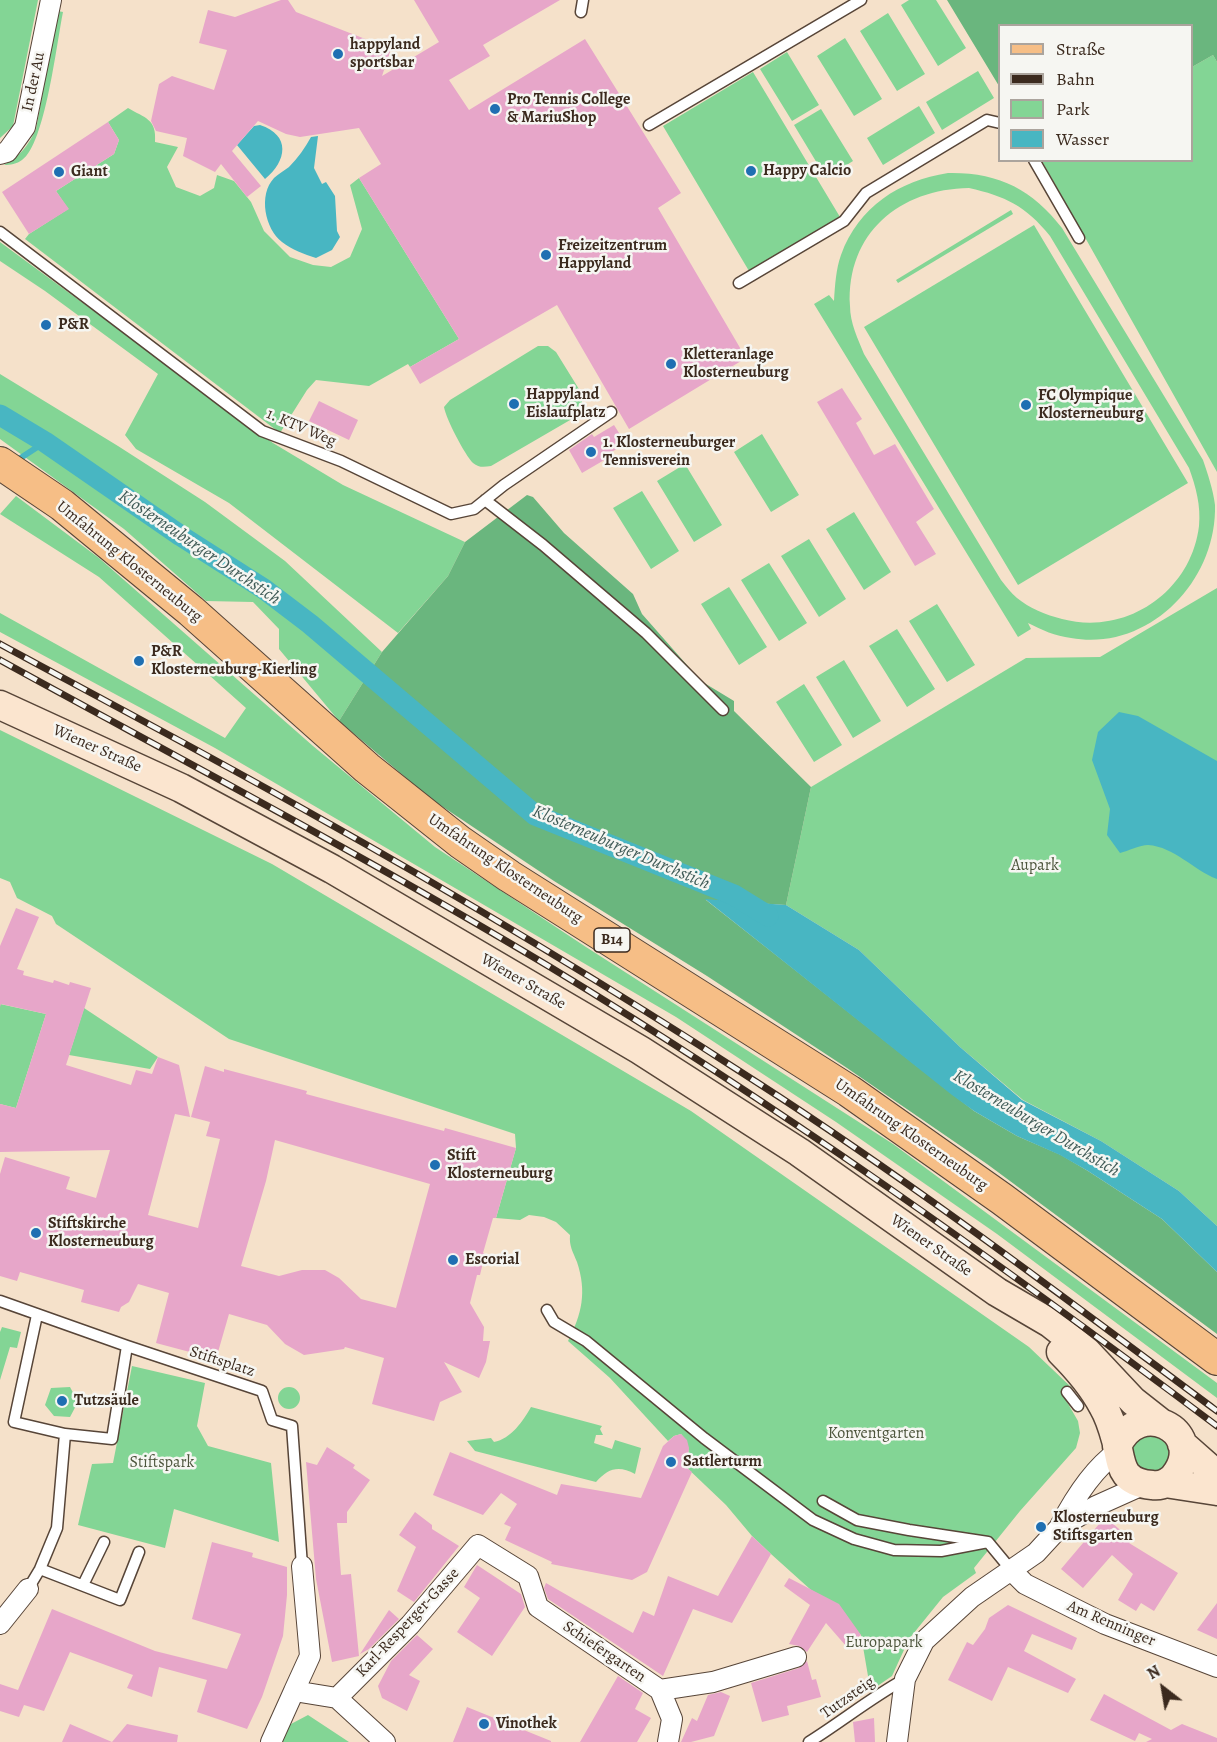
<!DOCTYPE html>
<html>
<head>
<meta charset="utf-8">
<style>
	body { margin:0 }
	#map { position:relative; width:1217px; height:1742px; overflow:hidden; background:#f5e1ca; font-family:Alegreya,serif }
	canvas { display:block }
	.legend { position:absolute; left:998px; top:24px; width:195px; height:138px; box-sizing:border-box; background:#f6f6f2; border:2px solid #aba49d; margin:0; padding:8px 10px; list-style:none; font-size:18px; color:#3b2a1e }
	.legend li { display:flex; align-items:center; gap:12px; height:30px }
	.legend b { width:30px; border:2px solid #aba49d }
	.north { position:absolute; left:1133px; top:1658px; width:60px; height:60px; -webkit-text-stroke:4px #f6f6f2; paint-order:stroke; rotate:329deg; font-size:16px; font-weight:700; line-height:24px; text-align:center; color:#3b2a1e }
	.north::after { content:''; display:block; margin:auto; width:21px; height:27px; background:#3b2a1e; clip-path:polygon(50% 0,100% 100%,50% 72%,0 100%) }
</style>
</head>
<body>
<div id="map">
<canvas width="1217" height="1742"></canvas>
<ul class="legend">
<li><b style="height:8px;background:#f6be86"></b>Straße</li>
<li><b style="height:8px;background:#3b2a1e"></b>Bahn</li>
<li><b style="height:16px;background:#83d595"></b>Park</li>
<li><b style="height:16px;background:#48b6c2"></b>Wasser</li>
</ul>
<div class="north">N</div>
</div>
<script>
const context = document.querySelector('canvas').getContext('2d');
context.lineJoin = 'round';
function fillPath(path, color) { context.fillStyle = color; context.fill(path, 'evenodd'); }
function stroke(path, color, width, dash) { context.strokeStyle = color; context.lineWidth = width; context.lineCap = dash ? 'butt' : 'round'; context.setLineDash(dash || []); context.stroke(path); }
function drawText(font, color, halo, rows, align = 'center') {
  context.font = font + ' Alegreya,serif'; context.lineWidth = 5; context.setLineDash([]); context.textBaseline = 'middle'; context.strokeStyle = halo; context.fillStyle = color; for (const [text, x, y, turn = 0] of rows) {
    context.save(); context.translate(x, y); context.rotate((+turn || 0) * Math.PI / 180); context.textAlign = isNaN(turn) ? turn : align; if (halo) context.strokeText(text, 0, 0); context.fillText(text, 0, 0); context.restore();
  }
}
const green = new Path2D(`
	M0 0H38L13 126 0 138Z
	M909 0H936L966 48 938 66 901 5Z
	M58 11 63 12C57 41 45 145 22 160 17 164 10 165 4 165 21 155 28 146 36 129Z
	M888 13 925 74 897 91 860 31Z
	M845 38 882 99 854 116 817 56Z
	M787 52 819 105 792 121 760 69Z
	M1213 55 1217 62V472L1042 161 1192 160V67Z
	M978 71 994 98 942 130 926 102Z
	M753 72 840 217 749 271 663 126Z
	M919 106 935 133 883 165 867 138Z
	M128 108C145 118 157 119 155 142L178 147 167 167 176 187 200 196 214 188 217 175 234 181 251 202 264 231 290 257 313 265 331 267 350 257 362 229 350 185 359 178 459 339 410 367 408 364 369 386 316 380 307 390 280 433 25 239 29 234 68 209 56 191 114 154 119 140 108 122Z
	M821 109 853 161 826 178 794 125Z
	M948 173C998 172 1032 189 1062 228L1203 460C1208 475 1213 489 1215 505 1217 582 1148 652 1071 638 1055 636 1042 630 1028 623L1031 629 1018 637 814 304 829 295 834 301C835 285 836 269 841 255 859 206 899 181 948 173ZM969 188C1005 196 1026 206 1050 236L1189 468C1196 487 1201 506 1199 526 1191 592 1126 636 1062 619 1046 615 1029 608 1017 598 1011 593 1006 586 1001 580L864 354C858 339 850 323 850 306 846 233 900 189 969 188Z
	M1011 210 1013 214 898 283 896 280Z
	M1034 225 1188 483 1018 585 864 327Z
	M0 242 273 443 343 485 465 542 448 576 398 633 229 503 136 449 125 435 158 374 45 291 0 261Z
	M538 346H548L556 352 582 394V407L577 416 491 466C484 467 479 468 473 463 465 455 446 419 444 407L450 400Z
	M0 374 118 446 205 502 285 561 382 652 339 721 279 649V629L253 602 206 601 124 529 0 439Z
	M762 434 799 495 771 512 734 452Z
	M685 464 722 525 694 542 657 481Z
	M642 491 679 551 651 569 613 508Z
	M16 496 99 558 313 746 435 847 586 947 893 1144 1217 1383V1398L997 1234 836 1122 676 1017 215 748 0 632V613L225 738 246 708 99 577 0 514Z
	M854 512 891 572 864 590 826 529Z
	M809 539 846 599 819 617 781 556Z
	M769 563 807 623 779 641 741 580Z
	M729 587 767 647 739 665 701 604Z
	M1217 588V1226L1179 1191 1101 1141 1023 1100 960 1047 859 950 786 905 811 787 1026 658 1100 657Z
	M937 604 975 665 947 682 909 621Z
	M897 629 935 689 907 707 869 646Z
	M844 660 881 721 853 738 816 677Z
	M804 684 842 745 814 762 776 702Z
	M0 730 272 864 691 1111 1029 1347 1072 1388 1063 1395 1078 1421 1080 1433 1076 1448 1020 1511 974 1568 976 1573 943 1597 909 1639 892 1676 876 1687 868 1676 861 1635 771 1554 752 1536 726 1505 684 1465C691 1454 690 1444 681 1434L674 1436 668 1441 610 1378 568 1341C582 1314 587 1292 577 1262 573 1252 569 1246 570 1235L556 1222 544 1217 529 1215 520 1220 496 1218 516 1148 515 1134 229 1039 56 924 52 916 17 898 10 882 0 878Z
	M0 1004 46 1014 16 1108 0 1104Z
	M84 1008 158 1057 150 1069 69 1055Z
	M2 1327 21 1332 17 1348 10 1347 0 1380V1332Z
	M132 1366 205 1383 197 1426 208 1446 271 1463 279 1542 174 1509 165 1548 78 1525 92 1464 113 1463Z
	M278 1398a11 11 0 1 1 22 0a11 11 0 1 1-22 0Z
	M70 1387 78 1402 70 1417 54 1416 45 1405 51 1388Z
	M531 1407 602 1426 600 1429 603 1435H596L594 1443 612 1449 615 1440 641 1448 635 1474C619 1465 608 1468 596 1482L475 1451 467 1441 491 1438 494 1442C511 1439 523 1421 531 1407Z
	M1141 1435 1161 1436C1164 1440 1168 1444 1169 1449 1172 1457 1164 1471 1155 1473 1149 1474 1141 1470 1135 1468L1131 1444Z
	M308 1715 349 1742H278L285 1724H291Z`);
const forest = new Path2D(`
	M947 0H1217V62L1213 55 1192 67V26H1000L999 86Z
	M527 495 533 497 564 533 633 594 642 614 701 681 734 701V711L811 787 786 905 706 900 974 1111 1017 1136 1061 1155 1088 1171 1162 1219 1217 1272V1334L987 1164 847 1068 707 976 554 881 431 799 339 721 382 652 448 576 465 542Z`);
const water = new Path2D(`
	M260 125C291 135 287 161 265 179L237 145 254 126Z
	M318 136 314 168 322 184 326 182 335 196 337 231 340 237 332 250 316 258C304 254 292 250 282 242 265 229 258 195 274 178 278 174 284 171 289 167 298 158 305 148 311 137Z
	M1119 712 1138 716 1217 761V879C1193 870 1175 847 1148 845 1140 845 1128 851 1120 853L1107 835 1110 809 1092 760 1098 732Z
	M705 899 786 905 859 950 960 1047 1022 1100 1101 1141 1179 1191 1217 1226V1272L1162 1219 1088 1171 1060 1155 1017 1136 974 1111 952 1095Z`);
const stream = new Path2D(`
	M16 461 45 442`);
const canal = new Path2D(`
	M0 415 45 442 181 536 264 589 310 624 535 815 734 895 768 916`);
const building = new Path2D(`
	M281 0H288L296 12 391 49 382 76 439 42 414 0H560L483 45 490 56 449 80 469 110 585 39 681 193 658 208 746 358 629 429 557 305 420 384 410 367 459 339 359 178 381 164 359 128 300 137 286 134 258 121 232 151 261 186 247 197 221 164 215 172 183 156 187 138 156 131 151 121 159 84 172 76 214 90 227 50 199 43 208 10 235 17Z
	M108 122 119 140 114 154 56 191 69 209 29 234 2 192Z
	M842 388 862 419 856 423 874 455 895 444 934 509 916 522 936 554 915 566 817 402Z
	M319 401 358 420 349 440 309 421Z
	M614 425 626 444 604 456 606 459 582 473 569 450 592 434 594 437Z
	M16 908 39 917 17 969 24 971 23 975 53 983 54 980 69 985 70 982 91 988 66 1065 131 1085 136 1070 152 1074 158 1057 179 1065 190 1117 175 1114 148 1215 198 1228 220 1139 206 1136 210 1122 191 1117 205 1066 224 1072V1069L307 1091 306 1094 444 1131 445 1128 516 1148 496 1218H493L483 1253 485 1254 480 1275H477L470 1303 484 1327 483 1341H490L486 1362 479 1378 444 1362 462 1392 440 1402 434 1421 372 1404 384 1358 345 1347 344 1349 304 1355 285 1344 267 1325 229 1314 216 1359 156 1343 169 1293 138 1284 129 1302 121 1307 119 1312 81 1302 84 1290 20 1272 17 1281 0 1276V1174L5 1157 70 1177 66 1189 96 1198 110 1150 0 1152V1104L16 1108 46 1014 1 1004 0 1007V946ZM275 1140 430 1184 396 1308 361 1299 339 1278 325 1270H302L279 1276 241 1266 266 1181Z
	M681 1434 687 1440 689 1448 686 1467 692 1472 647 1572 632 1580 551 1564 552 1562 505 1540 511 1527 504 1524 517 1504 501 1493 483 1515 433 1495 450 1452 557 1495 561 1484 641 1498 663 1446 674 1436Z
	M327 1447 355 1465 353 1468 370 1480 347 1512V1523H337L341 1575 351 1574 359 1656 332 1662 316 1579 306 1462 317 1465Z
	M415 1512 432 1525V1529L459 1546 414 1602 397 1591 416 1547 399 1535Z
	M1105 1517 1132 1540 1129 1543 1178 1573 1154 1611 1141 1603 1136 1611 1118 1600 1133 1574 1112 1555 1083 1588 1061 1569Z
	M752 1536 771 1554 732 1623 693 1609 663 1676 548 1599 544 1588 546 1583 633 1633 643 1611 654 1616 668 1576 718 1596Z
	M212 1542 253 1553 252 1557 287 1567V1595L283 1636 262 1697 247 1729 197 1712 207 1680 159 1667 152 1697 127 1688 133 1675 70 1652 44 1711 24 1705 19 1717 0 1711V1684L18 1690 52 1609 155 1651 227 1669 241 1634 192 1619Z
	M477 1565 521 1594 525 1607 492 1656 457 1632 480 1598 464 1587Z
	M789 1578 839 1604 861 1635 846 1646 826 1623 807 1652 799 1646 789 1644 810 1605 784 1586Z
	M1217 1603V1639L1197 1630Z
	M1008 1605 1077 1638 1072 1650 1032 1634 1024 1651 1076 1679 1068 1693 1008 1667 992 1701 948 1680 967 1642 973 1645 985 1629 989 1618Z
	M389 1610 399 1619 369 1649 360 1654Z
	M417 1635 433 1649 409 1675 420 1681 407 1711 382 1698 378 1686 391 1661Z
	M807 1661 812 1680 816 1679 821 1697 787 1706 789 1715 762 1722 751 1683 799 1668Z
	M618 1676 643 1693 635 1709 651 1718 637 1742H580Z
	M721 1692 730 1696 714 1736 691 1742H681L692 1718 697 1721 708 1695Z
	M1104 1694 1171 1730 1182 1724 1217 1738V1742H1146L1152 1739 1139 1733 1135 1741 1090 1720Z
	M467 1707 551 1741V1742H453Z
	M874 1718 875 1742H855L853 1722Z
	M70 1724 112 1742H62Z
	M127 1724 178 1735 177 1742H112Z`);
const lane = new Path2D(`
	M581 12 583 0
	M649 125 861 0
	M1034 160 1079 238
	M0 232 262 431 341 461 451 514 474 509 504 485 611 412
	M739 283 844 221 866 193 987 120 1000 123
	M485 500 543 545 646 633 723 710
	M0 1301 127 1346 262 1391 272 1420 292 1426 302 1566
	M547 1310 554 1322 586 1341 704 1438 813 1520 854 1539 894 1550 941 1551 988 1542
	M37 1315 14 1422 65 1434
	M1067 1392 1078 1406
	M823 1501 857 1520 909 1530 988 1542 1012 1571
	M40 1569 120 1600 139 1552
	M83 1585 104 1542
	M28 1589 40 1569 57 1528 65 1434 112 1439 127 1346
	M809 1742C841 1722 872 1697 905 1679`);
const street = new Path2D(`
	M0 154 7 152 25 127 51 0
	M1060 1526C1074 1499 1093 1469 1117 1452
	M1012 1571 1025 1584 1105 1624 1217 1667
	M0 1624 28 1589
	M660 1690 672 1719 668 1742
	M294 1691 310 1656 302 1566
	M337 1698 410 1625 478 1545 528 1576 538 1607 660 1690 713 1682 796 1657
	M271 1742 294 1691 337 1698 385 1742
	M897 1742 905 1679 924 1641 972 1597 1036 1553 1059 1528 1096 1506 1145 1484`);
const secondary = new Path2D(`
	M0 705 181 788 332 869 640 1050 799 1152 997 1292 1050 1323 1087 1352 1133 1401 1161 1423
	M1061 1352C1078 1369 1092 1385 1103 1406 1109 1416 1113 1429 1116 1440 1122 1463 1119 1482 1152 1485 1163 1487 1173 1480 1178 1471 1203 1430 1139 1397 1117 1446
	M1182 1444 1217 1475
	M1165 1483 1217 1491`);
const primary = new Path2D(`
	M0 463 62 505 191 611 367 768 460 842 509 876 849 1091 1002 1199 1217 1359`);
const rail = new Path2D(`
	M0 644C102 699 204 753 305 810 459 896 610 987 758 1083 916 1185 1066 1299 1217 1411
	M0 660C184 761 370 859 550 967 781 1107 1001 1264 1217 1426`);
const markers = [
	[338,54,6,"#1f6fb2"],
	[495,109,6,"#1f6fb2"],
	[751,171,6,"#1f6fb2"],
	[59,172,6,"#1f6fb2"],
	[546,255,6,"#1f6fb2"],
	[46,325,6,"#1f6fb2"],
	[671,364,6,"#1f6fb2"],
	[514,404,6,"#1f6fb2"],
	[1026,405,6,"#1f6fb2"],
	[591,452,6,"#1f6fb2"],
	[139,661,6,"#1f6fb2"],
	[435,1165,6,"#1f6fb2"],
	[36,1233,6,"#1f6fb2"],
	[453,1260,6,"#1f6fb2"],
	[62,1401,6,"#1f6fb2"],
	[671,1462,6,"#1f6fb2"],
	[1041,1527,6,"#1f6fb2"],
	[484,1724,6,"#1f6fb2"]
];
const shields = [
	[612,940,36]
];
const shieldNames = [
	["B14",612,940]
];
const poiNames = [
	["happyland",350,45],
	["sportsbar",350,63],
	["Pro Tennis College",507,100],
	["& MariuShop",507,118],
	["Happy Calcio",763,171],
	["Giant",71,172],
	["Freizeitzentrum",558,246],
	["Happyland",558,264],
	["P&R",58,325],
	["Kletteranlage",683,355],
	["Klosterneuburg",683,373],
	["Happyland",526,395],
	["Eislaufplatz",526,413],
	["FC Olympique",1038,396],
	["Klosterneuburg",1038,414],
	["1. Klosterneuburger",603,443],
	["Tennisverein",603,461],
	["P&R",151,652],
	["Klosterneuburg-Kierling",151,670],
	["Stift",447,1156],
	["Klosterneuburg",447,1174],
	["Stiftskirche",48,1224],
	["Klosterneuburg",48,1242],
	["Escorial",465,1260],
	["Tutzsäule",74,1401],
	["Sattlerturm",683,1462],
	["Klosterneuburg",1053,1518],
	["Stiftsgarten",1053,1536],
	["Vinothek",496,1724]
];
const streetNames = [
	["In der Au",34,82,-78],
	["1. KTV Weg",301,428,23],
	["Umfahrung Klosterneuburg",129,562,39],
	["Wiener Straße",97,749,24],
	["Umfahrung Klosterneuburg",505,869,34],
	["Wiener Straße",523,982,30],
	["Umfahrung Klosterneuburg",911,1135,35],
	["Wiener Straße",931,1246,35],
	["Stiftsplatz",222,1362,18],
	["Karl-Resperger-Gasse",408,1623,-47],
	["Am Renninger",1111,1624,23],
	["Schiefergarten",604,1652,34],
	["Tutzsteig",848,1698,-35]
];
const parkNames = [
	["Aupark",1035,866],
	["Konventgarten",876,1434],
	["Stiftspark",162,1463],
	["Europapark",884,1643]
];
const waterNames = [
	["Klosterneuburger Durchstich",199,548,34],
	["Klosterneuburger Durchstich",621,848,23],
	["Klosterneuburger Durchstich",1036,1124,31]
];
fillPath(green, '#83d595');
fillPath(forest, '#6ab67e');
fillPath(water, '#48b6c2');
stroke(stream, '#48b6c2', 6);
stroke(canal, '#48b6c2', 21);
fillPath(building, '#e7a6c9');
stroke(lane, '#574538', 13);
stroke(street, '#574538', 22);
stroke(secondary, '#574538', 31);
stroke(primary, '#574538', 34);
stroke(lane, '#fff', 10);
stroke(street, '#fff', 20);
stroke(secondary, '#fbe5cf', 28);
stroke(primary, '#f6be86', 32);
stroke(rail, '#3b2a1e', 7);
stroke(rail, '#f6f6f2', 4.5, [14]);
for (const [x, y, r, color] of markers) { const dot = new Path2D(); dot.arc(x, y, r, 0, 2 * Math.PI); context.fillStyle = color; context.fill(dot); stroke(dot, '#f6f6f2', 2); }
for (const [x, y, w] of shields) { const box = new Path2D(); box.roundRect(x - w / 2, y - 12, w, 24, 4.5); context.fillStyle = '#f6f6f2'; context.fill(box); stroke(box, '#3b2a1e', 1.5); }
drawText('bold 15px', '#3b2a1e', null, shieldNames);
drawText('bold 16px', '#3b2a1e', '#f6f6f2', poiNames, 'left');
drawText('16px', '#3b2a1e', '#f6f6f2', streetNames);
drawText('16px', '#4d553c', '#f6f6f2', parkNames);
drawText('italic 18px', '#405b57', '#f6f6f2', waterNames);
</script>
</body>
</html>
